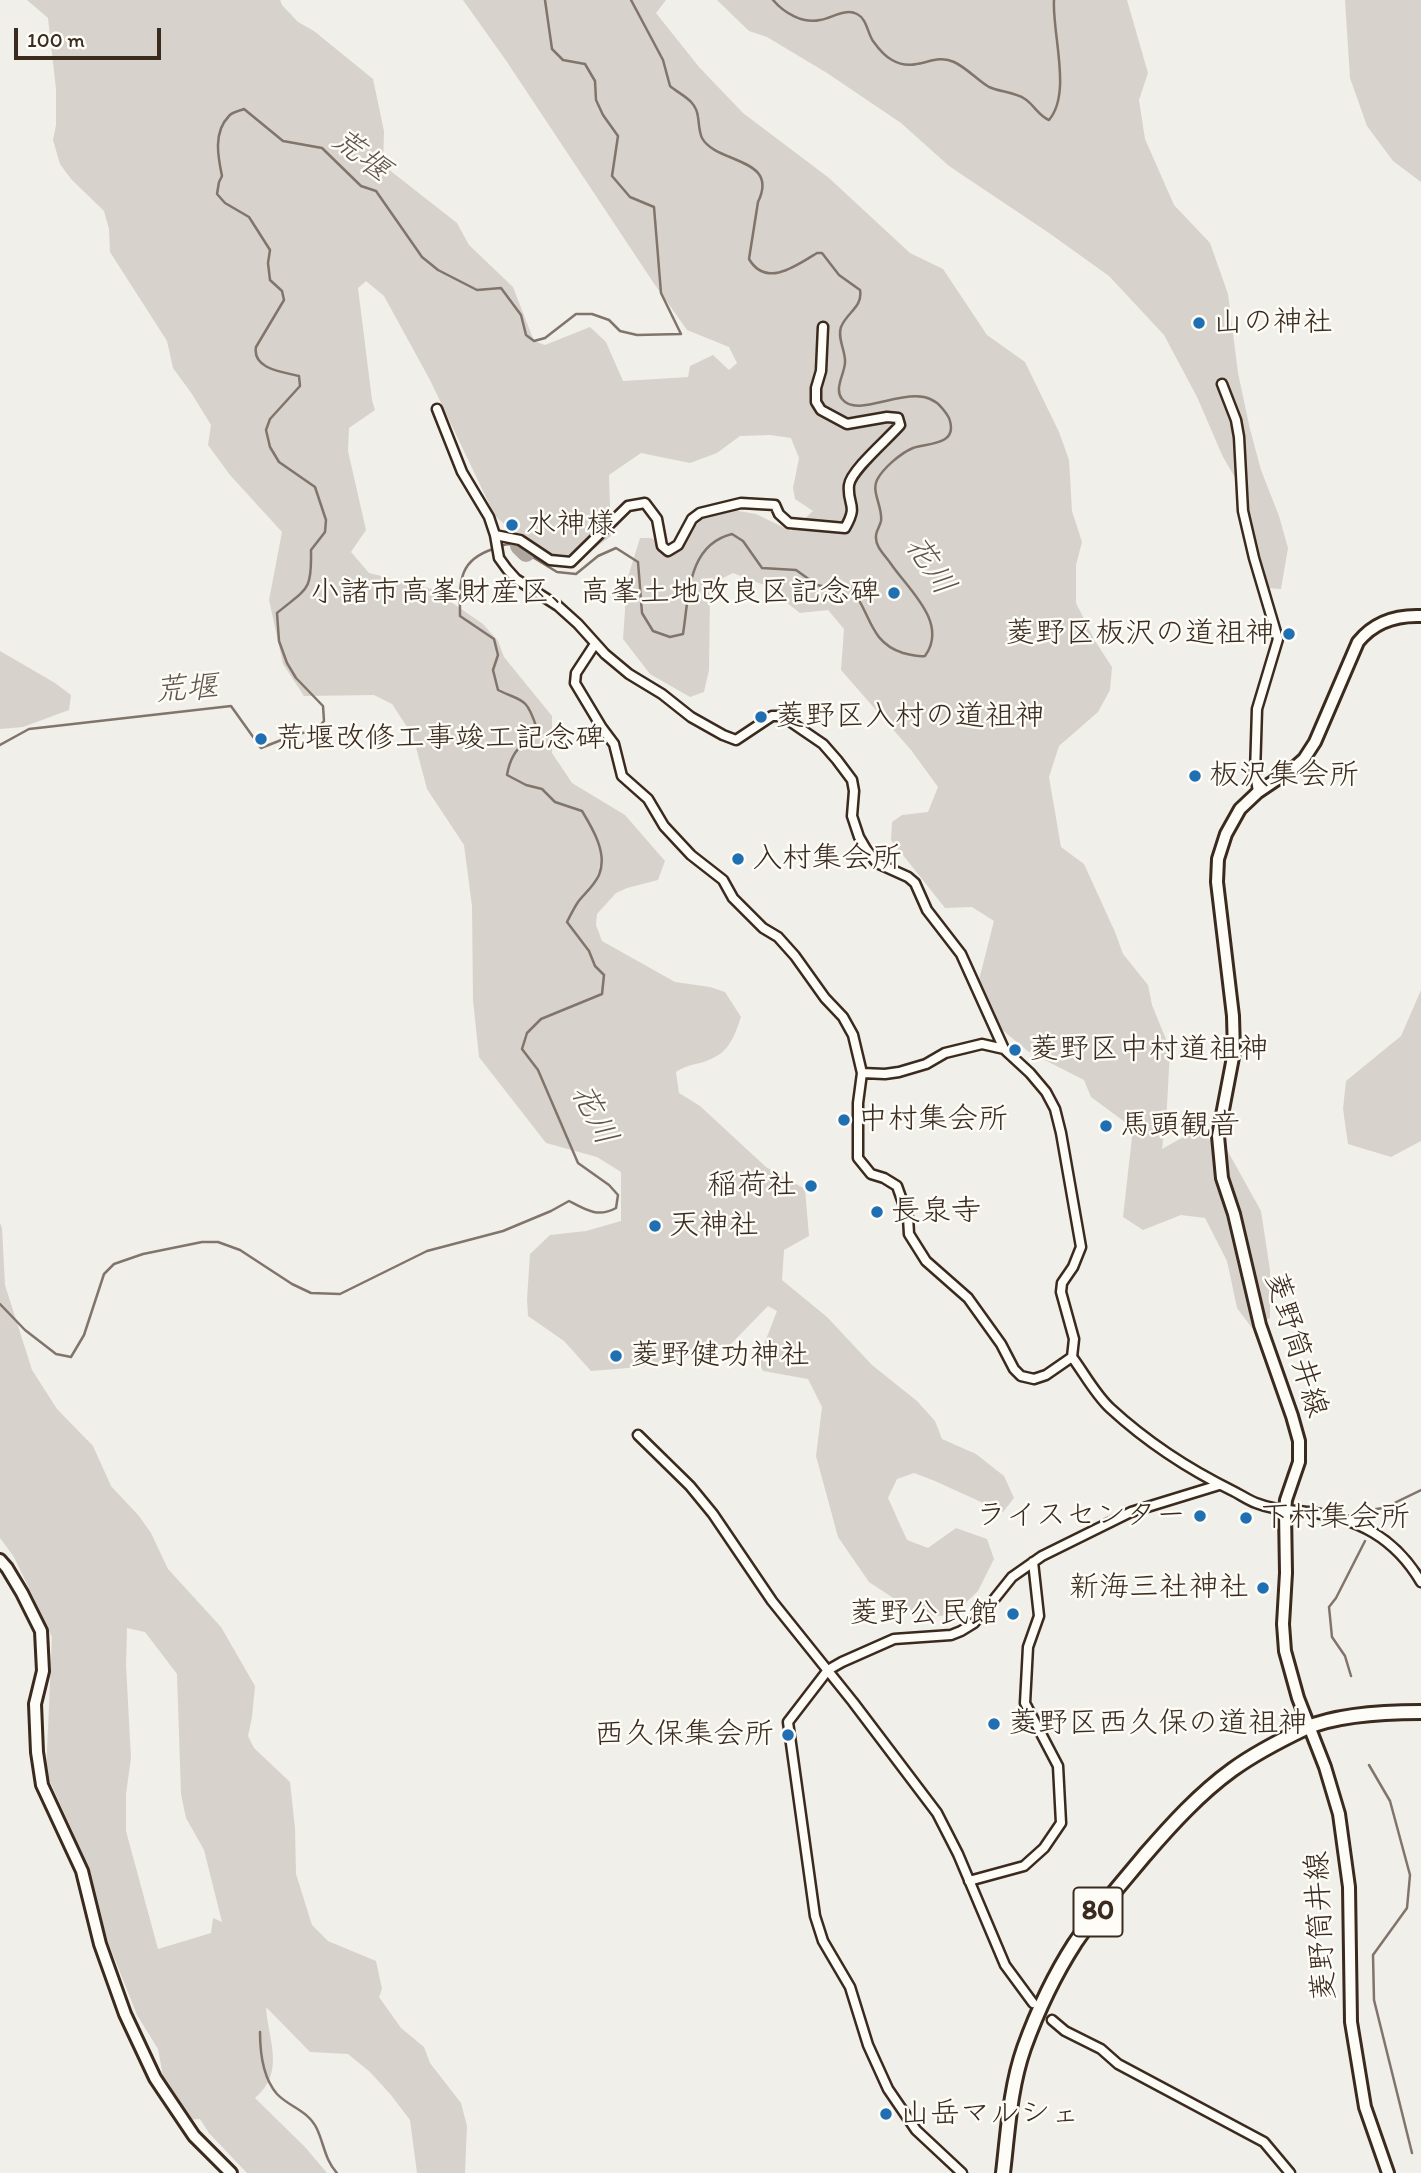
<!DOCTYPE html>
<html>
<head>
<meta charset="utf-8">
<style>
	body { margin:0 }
	#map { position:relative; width:1421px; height:2173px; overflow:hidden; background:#f1efea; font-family:Itim,sans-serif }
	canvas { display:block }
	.scale { position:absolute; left:14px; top:28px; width:147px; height:32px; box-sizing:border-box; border:4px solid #3b2a1e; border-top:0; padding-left:9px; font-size:21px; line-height:24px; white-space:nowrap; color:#3b2a1e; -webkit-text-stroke:5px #fdfcf7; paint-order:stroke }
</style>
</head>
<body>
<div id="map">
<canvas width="1421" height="2173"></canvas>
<div class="scale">100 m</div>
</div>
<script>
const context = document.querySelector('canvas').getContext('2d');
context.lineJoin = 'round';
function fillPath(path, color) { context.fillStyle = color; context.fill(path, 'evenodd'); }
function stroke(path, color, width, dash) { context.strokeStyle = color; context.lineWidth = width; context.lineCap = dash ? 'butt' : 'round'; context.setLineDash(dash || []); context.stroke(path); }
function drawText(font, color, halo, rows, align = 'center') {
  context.font = font + ' Itim,"Klee One",sans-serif'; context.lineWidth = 5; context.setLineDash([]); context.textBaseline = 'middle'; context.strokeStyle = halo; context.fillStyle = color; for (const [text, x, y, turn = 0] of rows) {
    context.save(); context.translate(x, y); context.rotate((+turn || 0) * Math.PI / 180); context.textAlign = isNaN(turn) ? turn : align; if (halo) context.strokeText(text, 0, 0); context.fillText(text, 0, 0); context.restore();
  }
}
const green = new Path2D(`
	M27 0H280L282 5 298 22 314 31 373 79 384 131 383 165 457 223 469 245 513 287 534 341 545 345 590 327 606 342 623 381 688 377 690 366 713 355 729 370 737 363 729 347 687 330 655 285 507 62 463 0H666L656 13 699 67 743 113 829 178 910 253 943 269 987 335 1025 362 1059 432 1069 460 1072 511 1082 542 1076 565V603L1095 641 1112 667 1110 690 1098 712 1059 746 1049 777 1061 847 1084 864 1115 932 1123 954 1148 985 1152 1005 1170 1049 1167 1106 1162 1149 1194 1131 1226 1148 1261 1211 1270 1270V1318L1252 1328 1237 1308 1227 1261 1205 1218 1181 1215 1143 1230 1123 1217 1133 1128 1091 1097 1084 1080 1029 1052 989 1019 978 984 994 921 972 907 945 908 891 840 892 822 902 815 928 812 938 787 911 750 841 670 844 629 828 610 800 613 764 585 733 573 723 578 710 595 709 670 704 692 690 697 650 674 623 639 627 580 640 538H651L671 548 716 507 756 514 791 531 813 511 795 499 793 488 799 458 791 438 770 435 740 436 717 453 690 463 641 453 609 475 611 536 591 551 568 555 538 553 495 516 430 380 384 296 366 281 358 288 372 400 375 410 349 428 348 451 366 530 351 552 369 573 432 589 483 624 498 641 504 657 552 716V753L572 783 625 815 665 861 658 880 627 888 616 893 597 914 596 925 602 941 675 982 710 987 725 992 741 1017C736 1032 730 1051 713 1058 700 1065 689 1063 676 1072L679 1093 700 1106 766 1167 805 1189 809 1236 784 1250 782 1280 827 1317 872 1365 917 1401 935 1421 942 1439 976 1454 1004 1476 1014 1498 1003 1512 935 1481 914 1473 897 1479 888 1498 907 1540 928 1548 956 1528 987 1539 994 1559 978 1591 952 1616 919 1615 869 1582 838 1537 816 1456 822 1407 808 1379 763 1371 758 1360 777 1311 768 1306 730 1345 711 1353 640 1367 591 1371 564 1341 528 1316 527 1299 530 1254 550 1235 586 1231 621 1221V1172L597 1157 546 1143 479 1057 473 1000 472 906 464 845 427 789 413 736 392 704 374 695 304 696 283 664 269 600 282 532 230 475 208 445 211 425 192 394 173 368 167 341 110 252 109 229 104 211 71 179 60 164 53 140 56 125V89L48 18Z
	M717 0H1127L1148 73 1139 100 1145 139 1174 205 1210 243 1228 294 1238 373 1250 429 1261 470 1279 516 1288 548 1281 589 1268 588 1243 491 1223 457 1197 397 1164 335 1109 276 1049 233 949 166 901 123 827 73 767 37 749 31Z
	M1345 0H1421V182L1393 161 1367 126 1350 78Z
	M0 651 55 683 71 695 69 710 23 727 0 729Z
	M1421 990V1141L1391 1157 1348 1144 1343 1109 1346 1081 1401 1036Z
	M0 1223 2 1228 5 1285 32 1370 57 1409 93 1446 111 1486 139 1516 151 1533 168 1569 221 1627 255 1686 252 1717 248 1736 254 1748 290 1782 295 1828 296 1874 312 1925 328 1941 376 1961 382 1989 379 1997 401 2028 424 2047 430 2063 461 2103 467 2126 465 2173H417L410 2120 391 2095 370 2072 348 2054 310 2052 266 2007C268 2040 286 2072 255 2098L305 2147 327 2173H247L209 2133 200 2119 185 2120 167 2098 158 2049 137 2015 108 1942 73 1832 46 1773 52 1637 14 1557 0 1538ZM127 1628 145 1632 177 1674 181 1794 186 1818 204 1850 222 1922 213 1918 211 1933 158 1949 126 1831V1794L131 1758 126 1665Z`);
const stream = new Path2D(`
	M773 0C784 13 803 24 820 20 832 18 845 8 857 14 867 19 867 32 873 41 878 48 884 56 892 60 916 74 933 52 954 62 967 68 977 80 989 87 1000 92 1015 92 1025 99 1034 105 1039 116 1049 120 1072 93 1052 34 1054 0
	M526 553 557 572 576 574 598 556 616 548 638 562 642 613 653 631 670 637 683 634C689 597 687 545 732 534L743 541 762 568 796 570 817 585 826 587H850C871 611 868 642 903 653 911 655 917 657 925 656 949 623 908 589 891 564 885 555 875 547 876 536 876 531 880 526 881 521 883 507 871 492 877 480 883 468 901 453 913 448 926 443 957 446 950 421 949 416 945 412 942 408 917 376 860 422 842 399 834 389 844 375 845 363 846 351 837 339 841 327 847 312 863 307 860 290L839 275 822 253H817C796 266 766 288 749 259L758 202C780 157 716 164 702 138 699 132 699 123 698 117 696 100 682 96 670 86L663 60 631 0
	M0 745 29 729 231 706 261 748 294 735 316 730 324 721 323 706 296 678 287 663 279 641 277 613C307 588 312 592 311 550L325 532 326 520 315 487 279 462 270 447 266 430 270 419 300 386 299 376C283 372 252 369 256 347L284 300 282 291 270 280 268 263 270 250 249 217 225 203 217 194 219 182 222 176C218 157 213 132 229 116 232 112 239 111 244 109L283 141 322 148 361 186 376 191 422 257 438 270 477 290 501 288 521 315 526 335 534 341 545 338 576 314H592L609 320 620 331 637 335 681 334 661 293 654 207 630 197 612 176 618 136 603 115 596 100 595 81 585 64 563 60 552 49 545 0
	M0 1304 25 1330 56 1354 71 1357 84 1335 104 1274 114 1264 143 1254 202 1242H218L240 1250 292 1284 311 1293 340 1294 427 1251 503 1231 551 1211 569 1201C586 1210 598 1218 616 1208L618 1195 609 1185 578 1163 538 1070 522 1049 527 1033 541 1019 602 994 604 975 595 966 589 951 567 922C570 916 574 908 578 902 585 893 594 886 599 875 608 854 593 829 582 811L555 802 542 789 526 785 507 775C511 750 523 746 536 726 526 696 522 702 498 690L493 670 498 655 494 639 460 616C460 583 457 561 493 549 503 545 509 542 519 546
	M1376 1509 1384 1508 1421 1490
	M1351 1676 1345 1656 1332 1637 1329 1607 1336 1598 1365 1541
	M1369 1765 1390 1801 1410 1875 1407 1908 1373 1955 1374 2000 1412 2153
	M260 2032C260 2052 263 2078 277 2094 289 2107 308 2110 317 2129 324 2144 325 2160 337 2173`);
const river = new Path2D(`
	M519 546 526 553`);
const street = new Path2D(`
	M1222 384 1236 420 1239 437 1243 511 1254 558 1278 639 1257 709 1255 773 1258 792
	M437 409 462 472 489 517 495 535 499 558 507 569 516 579 558 606 578 624 605 654 629 674 662 694 691 717 723 735 736 740 772 716H782L823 744 837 760 852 780 854 791 852 816 859 837 866 849 877 863 908 877 915 883 927 910 961 954 1004 1049 1030 1073 1046 1092 1055 1109 1061 1133 1081 1247 1073 1267 1062 1283 1061 1292 1074 1339 1072 1357C1084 1373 1095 1394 1110 1408 1148 1443 1186 1468 1233 1491 1241 1495 1248 1500 1256 1503 1273 1510 1290 1510 1308 1512 1358 1518 1395 1538 1421 1582
	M495 535 520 540 550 560 571 562 628 506 645 503 657 519 662 546 668 551 678 545 692 519 700 513 741 503 775 505 779 514 789 523 845 528C859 504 847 506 849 485 851 470 889 438 900 425L898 418 887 417 847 424 821 410 816 402V388L821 371 823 327
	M595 644 576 673 575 683 602 728 614 744 622 776 648 799 664 826 691 855 723 880 733 898 763 928 778 937 795 956 825 998 843 1017 853 1035 862 1073 858 1103V1158L871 1174 884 1178 897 1186 908 1217 909 1234 926 1261 968 1298 1001 1344 1014 1369 1021 1376 1034 1379 1046 1375 1072 1357
	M862 1073 885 1074 899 1072 926 1064 945 1053 982 1044 1004 1049
	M638 1435 690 1486 713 1514 772 1601 853 1702 937 1813 958 1854 1005 1965 1033 2003
	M969 1881 1024 1866 1044 1848 1061 1823 1058 1766 1025 1703 1028 1647 1039 1616 1033 1562
	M1052 2020 1065 2031 1101 2049 1118 2064 1264 2142 1290 2173
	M962 2173 916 2130 888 2089 868 2045 850 1987 823 1941 815 1916 788 1722 828 1670 842 1662 894 1639 951 1635 961 1631 974 1623 984 1612 1012 1577 1042 1556 1131 1512 1219 1485`);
const secondary = new Path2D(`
	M0 1560 7 1568 22 1593 41 1631 43 1671 35 1704 37 1752 42 1785 82 1871 100 1944 125 2014 155 2078 163 2090 194 2136 231 2173
	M1388 2173 1365 2107 1351 2022 1349 1887 1339 1814 1325 1767 1298 1698 1285 1651 1283 1624 1286 1573 1285 1511 1286 1500 1299 1462V1441L1292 1416 1260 1325 1234 1214 1222 1178 1218 1136 1234 1052 1233 1016 1217 882 1218 859 1226 834 1240 809 1258 792 1295 767 1304 759 1315 742 1358 642C1374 622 1396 615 1421 616`);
const primary = new Path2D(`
	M1003 2173C1008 2131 1010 2088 1024 2048 1037 2012 1055 1974 1075 1943 1096 1912 1121 1884 1145 1855 1171 1825 1199 1794 1232 1770 1254 1754 1281 1740 1306 1728 1339 1714 1385 1712 1421 1712`);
const markers = [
	[1199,323,7,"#1f6fb2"],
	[512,525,7,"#1f6fb2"],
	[894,593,7,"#1f6fb2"],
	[1289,634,7,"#1f6fb2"],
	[761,717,7,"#1f6fb2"],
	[261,739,7,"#1f6fb2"],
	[1195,776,7,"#1f6fb2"],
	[738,859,7,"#1f6fb2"],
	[1015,1050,7,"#1f6fb2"],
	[844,1120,7,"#1f6fb2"],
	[1106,1126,7,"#1f6fb2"],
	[811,1186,7,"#1f6fb2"],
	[877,1212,7,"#1f6fb2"],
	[655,1226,7,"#1f6fb2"],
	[616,1356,7,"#1f6fb2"],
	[1200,1516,7,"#1f6fb2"],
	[1246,1518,7,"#1f6fb2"],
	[1263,1588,7,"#1f6fb2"],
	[1013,1614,7,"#1f6fb2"],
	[994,1724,7,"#1f6fb2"],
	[788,1735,7,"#1f6fb2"],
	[886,2114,7,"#1f6fb2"]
];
const shields = [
	[1098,1912,49]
];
const shieldNames = [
	["80",1098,1912]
];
const poiNames = [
	["山の神社",1213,323],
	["水神様",526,525],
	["小諸市高峯財産区、高峯土地改良区記念碑",880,593,"right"],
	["菱野区板沢の道祖神",1275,634,"right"],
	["菱野区入村の道祖神",775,717],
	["荒堰改修工事竣工記念碑",275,739],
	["板沢集会所",1209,776],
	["入村集会所",752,859],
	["菱野区中村道祖神",1029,1050],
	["中村集会所",858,1120],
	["馬頭観音",1120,1126],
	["稲荷社",797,1186,"right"],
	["長泉寺",891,1212],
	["天神社",669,1226],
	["菱野健功神社",630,1356],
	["ライスセンター",1186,1516,"right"],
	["下村集会所",1260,1518],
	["新海三社神社",1249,1588,"right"],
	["菱野公民館",999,1614,"right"],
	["菱野区西久保の道祖神",1008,1724],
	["西久保集会所",774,1735,"right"],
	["山岳マルシェ",900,2114]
];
const streetNames = [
	["菱野筒井線",1295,1345,73],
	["菱野筒井線",1322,1926,-93]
];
const waterNames = [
	["荒堰",360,156,38],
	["花川",929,566,57],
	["荒堰",186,690,-4],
	["花川",593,1115,63]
];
fillPath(green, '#d7d2cc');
stroke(stream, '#80746b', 2.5);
stroke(river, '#aea69f', 18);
stroke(street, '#3b2a1e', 13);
stroke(secondary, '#3b2a1e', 16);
stroke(primary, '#3b2a1e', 18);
stroke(street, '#fdfcf7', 8);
stroke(secondary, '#fdfcf7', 10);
stroke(primary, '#fdfcf7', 12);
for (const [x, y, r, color] of markers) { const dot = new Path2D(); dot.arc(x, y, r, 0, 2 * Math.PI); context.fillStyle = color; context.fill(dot); stroke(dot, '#fdfcf7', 2.5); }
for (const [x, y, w] of shields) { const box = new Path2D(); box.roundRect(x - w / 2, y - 24.5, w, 49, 5); context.fillStyle = '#fdfcf7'; context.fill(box); stroke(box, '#3b2a1e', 2); }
drawText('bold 28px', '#3b2a1e', null, shieldNames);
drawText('30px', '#3b2a1e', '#fdfcf7', poiNames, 'left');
drawText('30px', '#3b2a1e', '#fdfcf7', streetNames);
drawText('italic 32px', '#63554b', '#fdfcf7', waterNames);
</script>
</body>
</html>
